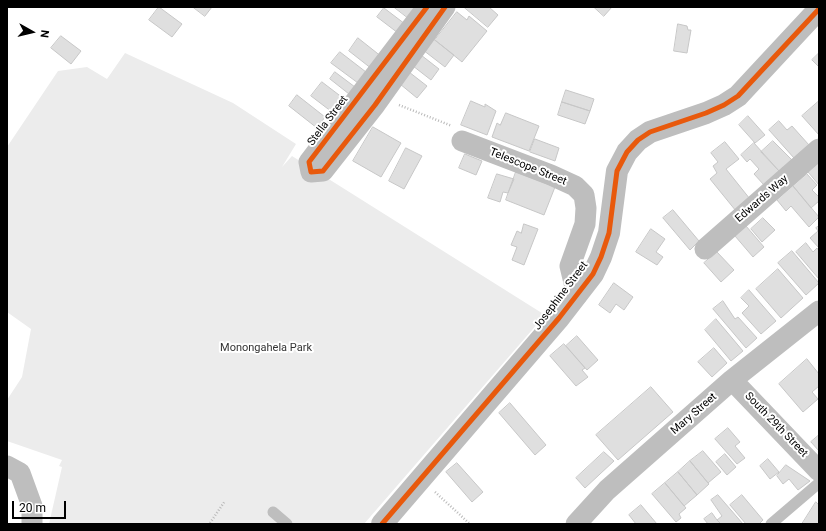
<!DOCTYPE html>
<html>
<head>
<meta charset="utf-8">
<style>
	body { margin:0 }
	#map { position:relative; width:826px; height:531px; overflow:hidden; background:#fff; font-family:Roboto,sans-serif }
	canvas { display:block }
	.frame { position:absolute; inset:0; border:8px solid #000; pointer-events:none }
	.north { position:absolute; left:12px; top:12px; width:40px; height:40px; -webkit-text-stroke:3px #fff; paint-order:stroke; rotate:98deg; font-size:11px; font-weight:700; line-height:16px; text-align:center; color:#000 }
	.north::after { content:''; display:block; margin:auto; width:14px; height:18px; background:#000; clip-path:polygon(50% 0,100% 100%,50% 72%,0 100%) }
	.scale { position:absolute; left:12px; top:501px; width:54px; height:18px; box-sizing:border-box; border:2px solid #000; border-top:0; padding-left:5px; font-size:12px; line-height:14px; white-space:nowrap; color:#000; -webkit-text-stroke:3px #fff; paint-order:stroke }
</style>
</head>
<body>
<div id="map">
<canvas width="826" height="531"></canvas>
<div class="frame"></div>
<div class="north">N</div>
<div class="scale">20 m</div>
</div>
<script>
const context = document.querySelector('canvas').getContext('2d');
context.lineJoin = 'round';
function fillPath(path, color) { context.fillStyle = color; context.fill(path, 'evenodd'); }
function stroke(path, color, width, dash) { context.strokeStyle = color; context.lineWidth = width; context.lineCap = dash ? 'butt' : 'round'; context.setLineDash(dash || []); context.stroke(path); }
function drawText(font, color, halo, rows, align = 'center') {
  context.font = font + ' Roboto,sans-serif'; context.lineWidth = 4; context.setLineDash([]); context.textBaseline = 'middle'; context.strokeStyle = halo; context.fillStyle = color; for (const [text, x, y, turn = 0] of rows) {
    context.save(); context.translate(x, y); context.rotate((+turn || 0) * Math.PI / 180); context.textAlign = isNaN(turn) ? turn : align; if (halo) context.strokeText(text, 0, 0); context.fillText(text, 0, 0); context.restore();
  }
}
const green = new Path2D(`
	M125 53 233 103 296 144 282 167 292 156 545 315 364 524H49L62 467 59 466 62 460 7 441V400L22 377 31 329 7 312V147L58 71 87 67 107 79Z`);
const building = new Path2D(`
	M159 7 182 24 172 37 149 20Z
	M193 7H212L205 16Z
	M394 7H418L411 20Z
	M464 7H489L498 15 488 27Z
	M594 7H612L604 16Z
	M384 8 405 24 398 33 377 17Z
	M457 12 467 20 469 16 487 31 462 62 435 40Z
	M678 24 687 26 688 30H691L687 53 674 51Z
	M61 36 81 51 71 64 51 48Z
	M358 38 382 57 372 69 349 51Z
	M432 38 454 55 445 67 423 50Z
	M340 52 366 72 358 83 331 63Z
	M819 53V67L812 60Z
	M421 55 439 69 431 80 413 66Z
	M335 72 355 87 349 94 330 79Z
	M409 72 427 86 417 98 400 84Z
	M322 82 343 98 332 112 311 96Z
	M566 90 594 99 590 111 562 102Z
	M297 95 325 117 317 128 289 106Z
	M471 101 485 107V104L496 111 487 135 461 125Z
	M819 101V135L802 116Z
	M562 102 590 111 585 124 558 115Z
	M506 113 539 126 529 151 492 137 497 123 500 125Z
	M748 116 765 135 755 143 739 125Z
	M779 121 787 130 792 126 809 145 794 158 769 130Z
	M373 127 401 143 381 177 353 161Z
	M535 139 559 148 555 161 530 152Z
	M773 141 792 160 779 171 761 152Z
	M725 142 739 159 726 169 750 199 736 211 710 179 717 173 713 166 718 162 711 153Z
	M754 143 779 171 764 185 754 174 759 169 750 159 747 162 741 155Z
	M406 148 422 156 404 189 389 181Z
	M465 154 482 161 476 175 459 168Z
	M819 163V185L808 172Z
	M516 172 555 187 544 215 506 200Z
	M497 174 514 179 508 193 503 192 500 202 488 198Z
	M807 174 817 185 812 190 819 197V201L811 208 793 186Z
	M793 186 819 217 809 227 791 206 786 211 777 200Z
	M673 210 699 241 690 250 663 218Z
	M763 218 775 230 762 242 751 229Z
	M524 224 538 229 524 265 512 260 517 247 511 245 517 231 521 233Z
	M746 226 764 247 753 257 735 236Z
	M819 226V248L810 238 818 231 816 228Z
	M651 229 665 239 656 252 663 257 657 265 636 252Z
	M806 243 813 252 817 248 819 251V279L796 252Z
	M792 251 819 283 806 295 778 263Z
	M717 252 734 270 721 282 704 263Z
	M778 269 803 298 781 318 756 289Z
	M614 283 633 297 624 310 616 304 610 313 599 305Z
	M749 290 776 321 761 334 742 313 749 306 741 298Z
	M723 301 735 319 738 317 757 338 746 348 713 309Z
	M716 319 743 351 731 361 705 330Z
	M577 336 598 360 587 370 566 346Z
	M564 344 585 368 582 370 588 377 576 386 550 356Z
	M714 348 727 363 712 377 698 362Z
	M807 359 819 374V386L812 392 818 399 803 412 779 384Z
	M651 387 673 412 618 460 596 435Z
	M510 403 546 445 535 455 499 413Z
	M728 428 740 442 735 446 745 458 737 464 715 439Z
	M819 435V451L811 442Z
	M703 451 721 472 708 483 690 461Z
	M604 452 614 461 585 488 576 478Z
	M725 454 736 467 727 475 716 462Z
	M768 459 779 472 770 479 760 466Z
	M690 461 709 484 697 495 678 472Z
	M457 463 483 492 472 502 446 472Z
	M786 465 810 481 798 490 789 479 783 484 777 476Z
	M678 472 697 495 684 506 665 483Z
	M665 483 686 508 679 514 681 518 676 522 652 494Z
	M718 495 743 524H721L717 520 722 516 711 500Z
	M742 495 763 520 759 524H746L730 505Z
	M816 502 819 505V524H802Z
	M641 505 657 524H636L629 515Z
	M712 513 717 520 721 524H708L704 519Z`);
const path = new Path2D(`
	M399 105 452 126
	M435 492 470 524
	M210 523 225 501`);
const service = new Path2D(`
	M273 512 287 524
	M771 524 819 483`);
const minor = new Path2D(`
	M427 7 309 162 311 172 323 171 375 105 445 7
	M462 141 551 175 575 186 584 195 586 208 585 224 570 266 577 295
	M705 249 819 149
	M732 380 819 471
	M7 466 20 473 32 506V524
	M576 524 607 490 732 380 819 311`);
const tertiary = new Path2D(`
	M382 524 559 318 593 274 601 257 609 233 617 171 627 152 638 140 650 132 706 113 724 105 738 96 819 9`);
const cycleway = new Path2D(`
	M427 7 309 162 311 172 323 171 375 105 445 7
	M382 524 559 318 593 274 601 257 609 233 617 171 627 152 638 140 650 132 706 113 724 105 738 96 819 9`);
const streetNames = [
	["Stella Street",328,121,-53],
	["Telescope Street",528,167,22],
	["Edwards Way",762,199,-41],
	["Josephine Street",561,296,-53],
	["Mary Street",694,414,-41],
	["South 29th Street",776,425,46]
];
const parkNames = [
	["Monongahela Park",266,348]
];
fillPath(green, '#ececec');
fillPath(building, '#dfdfdf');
stroke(building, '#c7c7c7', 1);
stroke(path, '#b9b9b9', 2.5, [1, 2]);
stroke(service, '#bebebe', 11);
stroke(minor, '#bebebe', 21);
stroke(tertiary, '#bebebe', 22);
stroke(cycleway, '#e8590c', 5);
drawText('11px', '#000', '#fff', streetNames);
drawText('11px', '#333', '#fff', parkNames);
</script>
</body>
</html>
